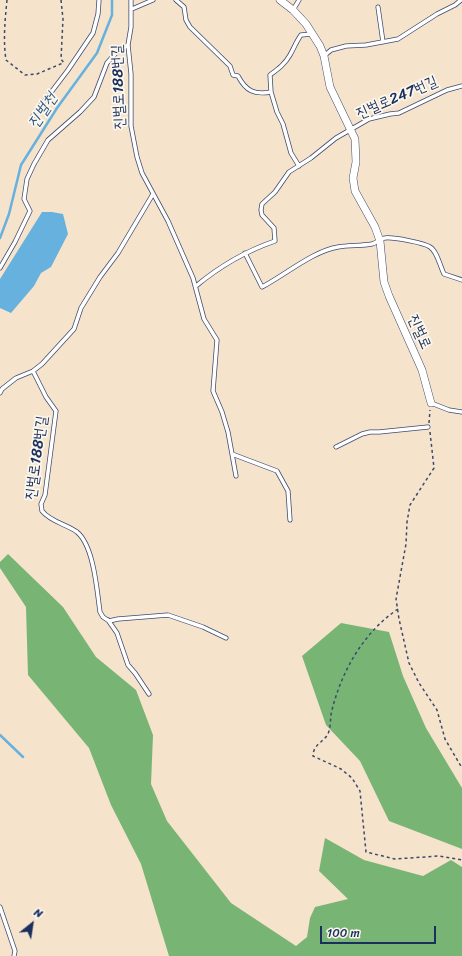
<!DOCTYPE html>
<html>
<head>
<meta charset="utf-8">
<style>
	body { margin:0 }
	#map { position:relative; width:462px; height:956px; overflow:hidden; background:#f6e3cb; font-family:Sriracha,sans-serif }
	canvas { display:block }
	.north { position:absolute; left:12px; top:904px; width:40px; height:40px; -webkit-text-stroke:3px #fbf7ec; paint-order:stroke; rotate:30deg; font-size:11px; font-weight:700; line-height:16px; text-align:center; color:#1b2f5e }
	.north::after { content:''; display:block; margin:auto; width:14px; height:18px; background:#1b2f5e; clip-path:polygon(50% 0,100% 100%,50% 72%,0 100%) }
	.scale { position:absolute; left:320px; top:926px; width:116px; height:18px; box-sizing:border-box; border:2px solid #1b2f5e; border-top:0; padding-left:5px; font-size:12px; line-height:14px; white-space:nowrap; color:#1b2f5e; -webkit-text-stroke:3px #fbf7ec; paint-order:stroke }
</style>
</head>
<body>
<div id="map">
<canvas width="462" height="956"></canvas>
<div class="north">N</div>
<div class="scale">100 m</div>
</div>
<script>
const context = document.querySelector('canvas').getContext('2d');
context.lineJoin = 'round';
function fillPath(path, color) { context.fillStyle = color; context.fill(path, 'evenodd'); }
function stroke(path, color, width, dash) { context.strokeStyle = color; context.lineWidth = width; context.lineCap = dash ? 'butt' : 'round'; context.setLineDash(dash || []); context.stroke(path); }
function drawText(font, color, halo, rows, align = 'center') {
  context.font = font + ' Sriracha,"Poor Story",sans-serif'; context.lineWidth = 3.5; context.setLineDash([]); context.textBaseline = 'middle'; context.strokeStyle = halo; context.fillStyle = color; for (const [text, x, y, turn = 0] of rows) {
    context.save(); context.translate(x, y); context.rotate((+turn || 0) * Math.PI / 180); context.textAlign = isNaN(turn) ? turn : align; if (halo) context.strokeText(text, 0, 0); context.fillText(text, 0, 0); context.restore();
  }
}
const forest = new Path2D(`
	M8 554 63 607 96 657 136 690 153 735 151 784 167 821 231 903 296 946 307 937 310 918 315 907 348 899 319 871 325 838 364 860 423 876 451 860 462 867V956H169L141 864 111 805 89 748 28 675 26 607 0 568V562Z
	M341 623 389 632 403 676 426 728 462 788V849L389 821 360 761 326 725 302 656Z`);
const water = new Path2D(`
	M42 212H52L63 214 68 234 51 267 41 273 34 286 11 313 0 308V279Z`);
const stream = new Path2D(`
	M0 238 9 214 21 165 57 108 97 53 112 15V0
	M0 735 23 757`);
const path = new Path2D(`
	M7 0C5 20 3 40 6 60L25 75 37 74 63 63
	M61 0 63 19 61 59 64 63
	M429 423 430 410
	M430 432 434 468 410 505 407 522 406 544 396 599 399 619 409 663 419 683 437 710 445 739 462 768
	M398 609C364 632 342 670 332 710 330 717 331 724 329 731 327 739 320 741 316 747 314 749 313 753 313 756L341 769 352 778 360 791 366 852 395 859 439 856 462 860`);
const service = new Path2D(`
	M131 0V27L128 45 131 74V126L137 157 142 173 168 221 193 278 204 319 217 340 213 391 222 412 228 432 236 476
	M176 0 184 7 186 20 190 27 230 66 233 75 238 76C246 91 254 95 271 92L277 112 283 124 291 153 299 166
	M378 7 383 42
	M132 9 153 0
	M293 10 299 0
	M324 56 331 50 346 46 366 45 398 39 437 14 455 5 461 0
	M271 92 270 75C278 69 285 64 290 55 294 48 296 42 301 35L312 34
	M33 116 68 70 93 33 98 14 99 0
	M245 253 262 287C285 275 313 251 338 247 349 245 361 246 372 244 377 243 380 238 385 238 393 237 425 243 430 247 437 251 440 266 444 274L462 280
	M0 268 15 242 30 211 24 199 27 179 34 164 48 140 80 112 94 97 107 63 116 53 128 45
	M196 286C220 266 246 251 275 241L274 228 262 215 261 210 262 204 275 192 289 172 311 158 336 138 369 119 390 114 399 113 447 90 462 86
	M33 371 46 397 56 411 45 495 41 504 42 511C51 522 66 524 77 532 94 546 97 591 100 612L103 617 109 621 118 619 168 615 203 627 226 638
	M0 393 2 389 16 378 33 371 42 364 74 329 81 308 100 277 118 253 153 194
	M431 403 449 410 462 412
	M336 447 362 434 370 432H379L428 427
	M232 454 277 471 288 491 290 520
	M108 620 117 633 128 665 135 673 149 694
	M0 907 15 951 14 956`);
const minor = new Path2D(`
	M280 0 293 10 306 24 320 46 324 56 330 87 355 139 356 162 353 178 355 191 375 227 380 241 384 282 389 296 422 370 431 403`);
const streetNames = [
	["진벌로188번길",119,87,-92],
	["진벌로247번길",397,98,-23],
	["진벌로",419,332,66],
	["진벌로188번길",37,458,-82]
];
const waterNames = [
	["진벌천",43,111,-56]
];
fillPath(forest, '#78b575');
fillPath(water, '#67b1df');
stroke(stream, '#67b1df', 2.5);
stroke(service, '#3c4a6e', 5);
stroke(minor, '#3c4a6e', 8);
stroke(path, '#3c4a6e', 1.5, [3, 3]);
stroke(service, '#fff', 3.5);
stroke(minor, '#fff', 7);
drawText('15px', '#1b2f5e', '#fbf7ec', streetNames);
drawText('italic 16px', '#325685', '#fbf7ec', waterNames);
</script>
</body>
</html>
